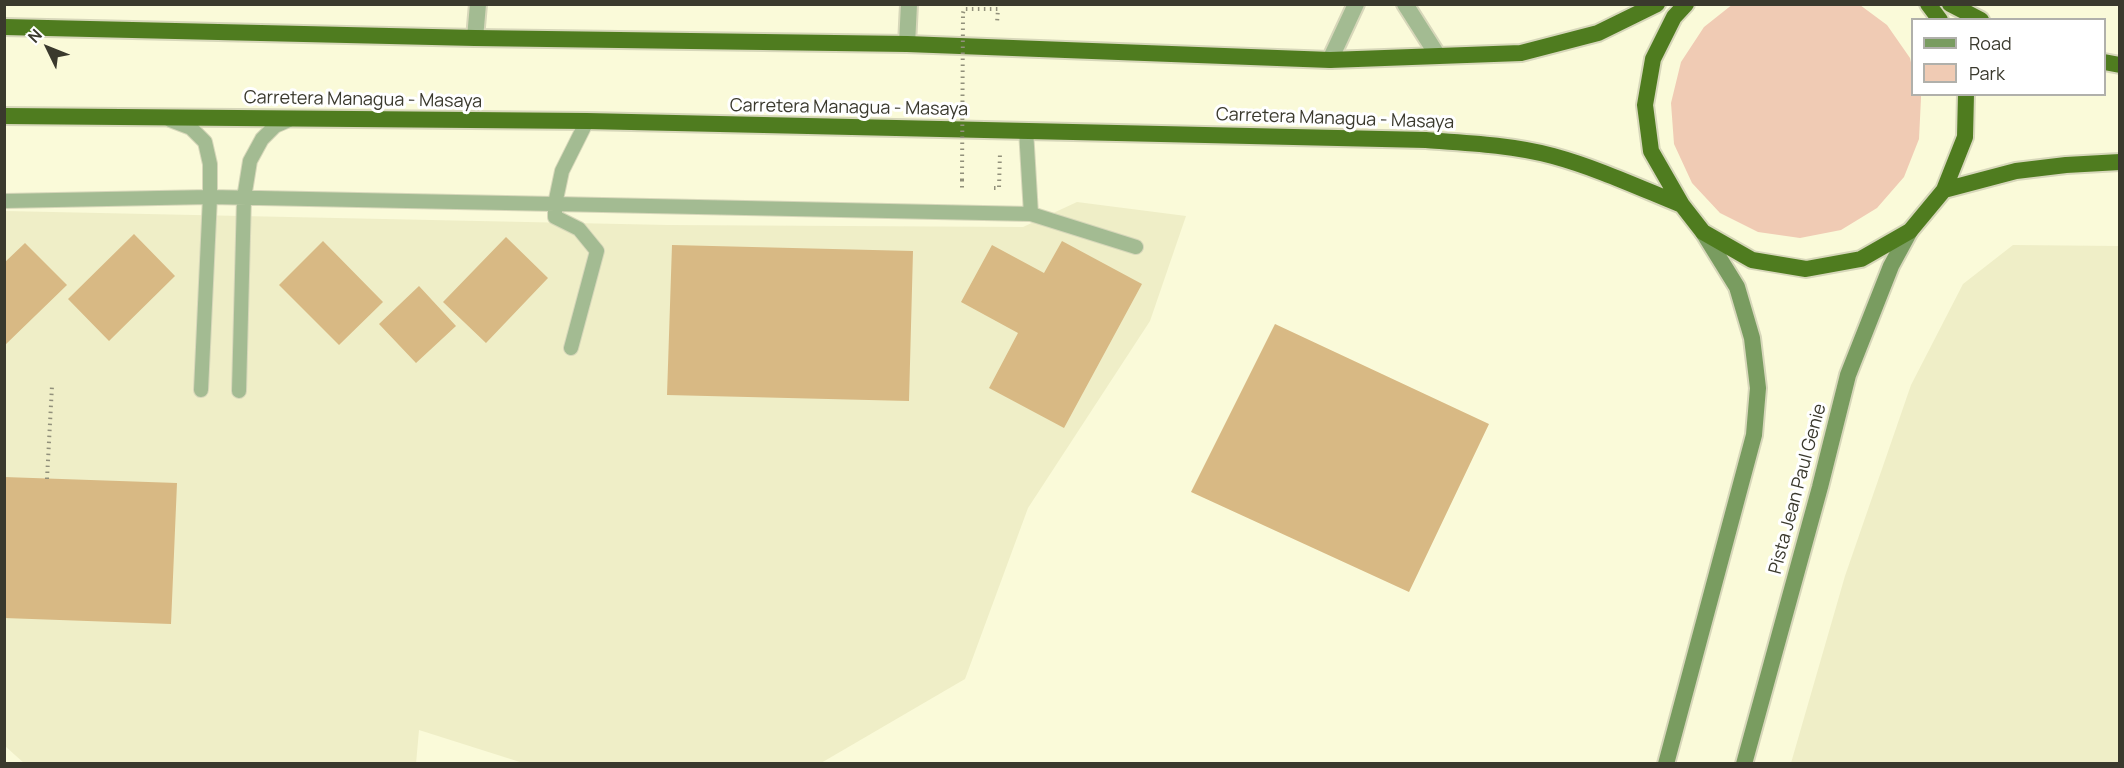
<!DOCTYPE html>
<html>
<head>
<meta charset="utf-8">
<style>
	body { margin:0 }
	#map { position:relative; width:2124px; height:768px; overflow:hidden; background:#fafad9; font-family:Manrope,sans-serif }
	canvas { display:block }
	.frame { position:absolute; inset:0; border:6px solid #3a392d; pointer-events:none }
	.legend { position:absolute; left:1911px; top:18px; width:195px; height:78px; box-sizing:border-box; background:#fff; border:2px solid #b0b0ab; margin:0; padding:8px 10px; list-style:none; font-size:18px; color:#3a392d }
	.legend li { display:flex; align-items:center; gap:12px; height:30px }
	.legend b { width:30px; border:2px solid #b0b0ab }
	.north { position:absolute; left:18px; top:18px; width:60px; height:60px; -webkit-text-stroke:4px #fff; paint-order:stroke; rotate:313deg; font-size:16px; font-weight:700; line-height:24px; text-align:center; color:#3a392d }
	.north::after { content:''; display:block; margin:auto; width:21px; height:27px; background:#3a392d; clip-path:polygon(50% 0,100% 100%,50% 72%,0 100%) }
</style>
</head>
<body>
<div id="map">
<canvas width="2124" height="768"></canvas>
<div class="frame"></div>
<ul class="legend">
<li><b style="height:8px;background:#799c60"></b>Road</li>
<li><b style="height:16px;background:#f0cbb4"></b>Park</li>
</ul>
<div class="north">N</div>
</div>
<script>
const context = document.querySelector('canvas').getContext('2d');
context.lineJoin = 'round';
function fillPath(path, color) { context.fillStyle = color; context.fill(path, 'evenodd'); }
function stroke(path, color, width, dash) { context.strokeStyle = color; context.lineWidth = width; context.lineCap = dash ? 'butt' : 'round'; context.setLineDash(dash || []); context.stroke(path); }
function drawText(font, color, halo, rows, align = 'center') {
  context.font = font + ' Manrope,sans-serif'; context.lineWidth = 6; context.setLineDash([]); context.textBaseline = 'middle'; context.strokeStyle = halo; context.fillStyle = color; for (const [text, x, y, turn = 0] of rows) {
    context.save(); context.translate(x, y); context.rotate((+turn || 0) * Math.PI / 180); context.textAlign = isNaN(turn) ? turn : align; if (halo) context.strokeText(text, 0, 0); context.fillText(text, 0, 0); context.restore();
  }
}
const built = new Path2D(`
	M1077 202 1186 216 1150 321 1028 508 965 679 821 763H523L419 730 416 764H25L5 746V211L668 225 1023 227Z
	M2013 245 2119 246V763H1791L1845 576 1911 385 1963 284Z`);
const green = new Path2D(`
	M1733 4 1860 5 1887 25 1910 58 1912 67V94L1921 95V98L1919 139 1904 177 1877 208 1841 230 1800 238 1758 232 1720 213 1692 183 1674 144 1671 103 1681 62 1704 27Z`);
const building = new Path2D(`
	M134 234 175 276 109 341 68 299Z
	M506 237 548 278 486 343 443 302Z
	M323 241 383 302 339 345 279 285Z
	M1062 241 1142 284 1064 428 989 388 1018 333 961 302 992 245 1044 273Z
	M25 243 67 285 4 346V263Z
	M672 245 913 251 909 401 667 395Z
	M419 286 456 326 416 363 379 324Z
	M1275 324 1489 424 1409 592 1191 492Z
	M4 477 177 483 171 624 4 618Z`);
const path = new Path2D(`
	M963 13 964 9H998L997 23
	M962 180V188H965
	M994 188H999L1000 153
	M47 479 52 386`);
const service = new Path2D(`
	M170 120 191 128 205 142 210 164V197L201 390
	M4 201 210 197 555 204 562 171 587 121
	M1031 214 1136 247
	M571 348 597 251 579 229 555 217V204L1031 214 1026 130
	M239 391 244 198 250 161 262 139 275 126 289 120`);
const minor = new Path2D(`
	M1405 4 1438 56
	M475 38 478 4
	M907 44 909 4
	M1330 60 1356 4`);
const secondary = new Path2D(`
	M1666 764 1754 435 1758 388 1752 338 1737 287 1703 232
	M1744 764 1820 487 1848 375 1891 266 1910 231`);
const trunk = new Path2D(`
	M1686 4 1674 17 1653 59 1645 105 1651 151 1682 205 1703 232 1752 260 1806 269 1861 259 1910 231 1944 190 1965 137 1966 94
	M1928 4 1940 20
	M1950 4 1981 20
	M4 27 475 38 907 44 1330 60 1521 53 1598 33 1657 4
	M2104 62 2120 65
	M4 116 587 121 1426 140C1468 143 1512 145 1553 156 1597 168 1640 188 1682 205
	M1944 190 2016 171 2066 165 2120 162`);
const pathBridge = new Path2D(`
	M962 180 963 13`);
const streetNames = [
	["Carretera Managua - Masaya",363,100,1],
	["Carretera Managua - Masaya",849,108,1],
	["Carretera Managua - Masaya",1335,119,2],
	["Pista Jean Paul Genie",1798,489,-75]
];
fillPath(built, '#efeec7');
fillPath(green, '#f0cbb4');
fillPath(building, '#d8b984');
stroke(service, '#d7d7ba', 16);
stroke(minor, '#d7d7ba', 20);
stroke(secondary, '#d7d7ba', 20);
stroke(trunk, '#d7d7ba', 20);
stroke(path, '#91907b', 4, [1.5, 4.5]);
stroke(service, '#a3bb92', 14);
stroke(minor, '#a3bb92', 16);
stroke(secondary, '#799c60', 16);
stroke(trunk, '#4f7c1f', 16);
stroke(pathBridge, '#91907b', 4, [1.5, 4.5]);
drawText('18px', '#3a392d', '#fff', streetNames);
</script>
</body>
</html>
